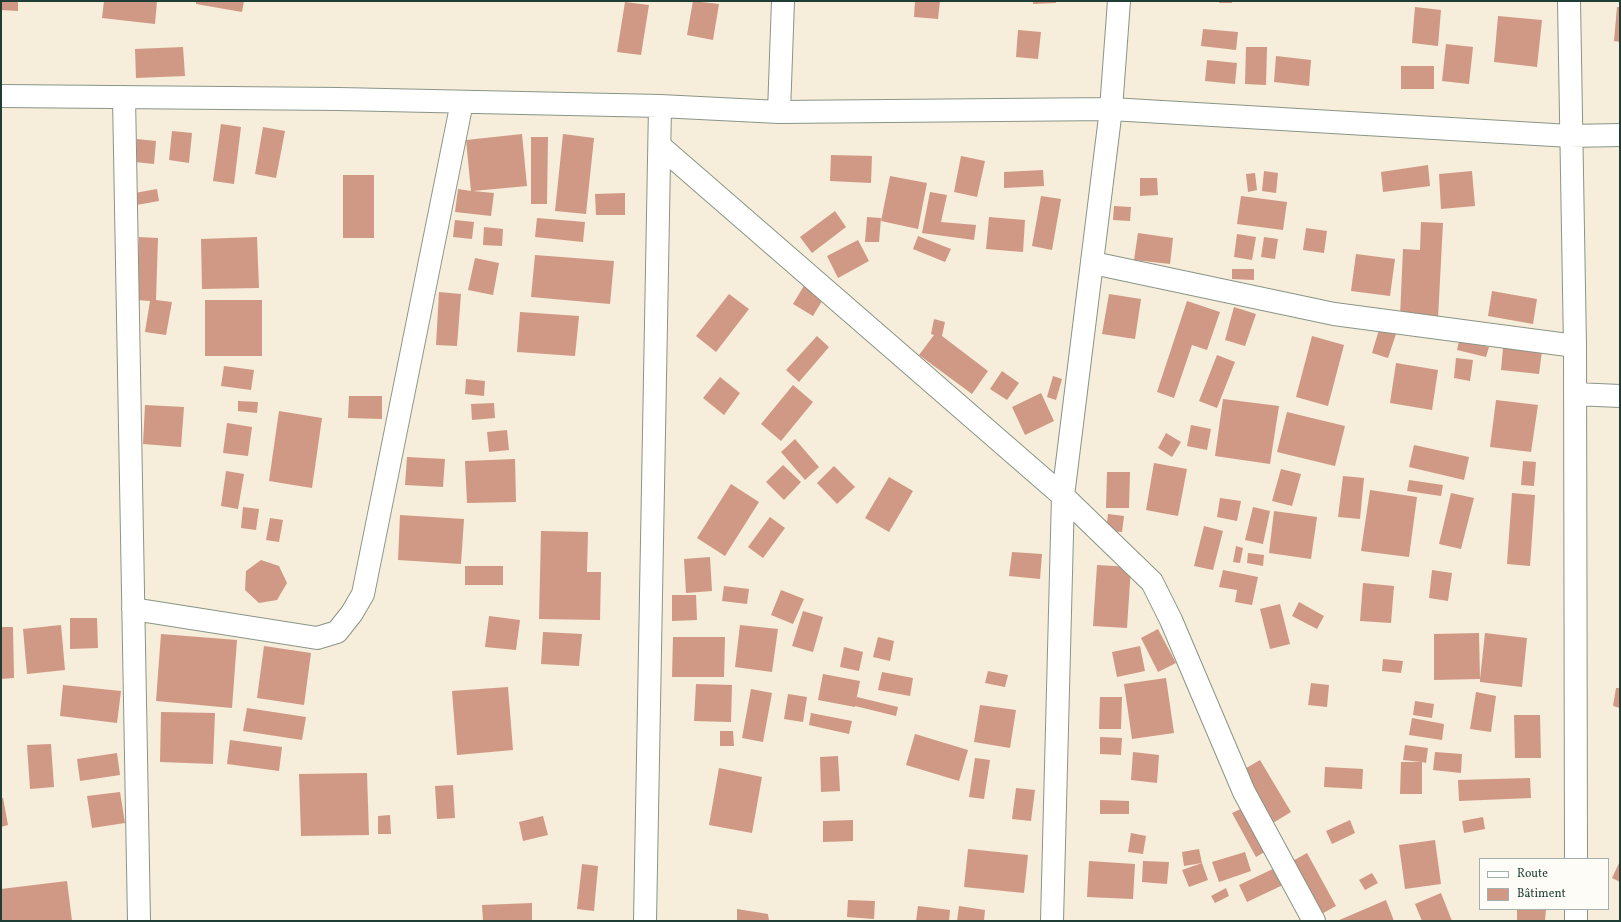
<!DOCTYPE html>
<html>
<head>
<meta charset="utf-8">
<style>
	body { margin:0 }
	#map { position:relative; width:1621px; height:922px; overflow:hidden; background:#f6edda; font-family:Vollkorn,serif }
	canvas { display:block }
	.frame { position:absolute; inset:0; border:2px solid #1f3d34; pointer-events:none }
	.legend { position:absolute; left:1479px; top:858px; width:130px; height:52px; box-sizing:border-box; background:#fdfcf7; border:1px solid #a4b0a9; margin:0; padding:5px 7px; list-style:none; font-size:12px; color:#1f3d34 }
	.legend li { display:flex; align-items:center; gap:8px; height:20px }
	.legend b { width:20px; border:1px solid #a4b0a9 }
</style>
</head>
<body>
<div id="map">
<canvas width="1621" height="922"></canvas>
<div class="frame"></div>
<ul class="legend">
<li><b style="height:5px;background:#fff"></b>Route</li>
<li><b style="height:11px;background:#d09985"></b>Bâtiment</li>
</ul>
</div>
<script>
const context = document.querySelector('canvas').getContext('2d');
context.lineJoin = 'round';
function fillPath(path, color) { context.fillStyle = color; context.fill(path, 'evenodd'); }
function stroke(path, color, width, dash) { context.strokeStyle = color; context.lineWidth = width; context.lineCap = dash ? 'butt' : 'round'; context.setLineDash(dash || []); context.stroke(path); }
const building = new Path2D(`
	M1 1H18V11L1 10Z
	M104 1H157L155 24 102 18Z
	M196 1H244L242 12 196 4Z
	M693 1 719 4 713 40 687 35Z
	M915 1H940L938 19 914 17Z
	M1033 1H1056V3L1033 4Z
	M1220 1H1232V3H1219Z
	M625 2 649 5 641 55 617 52Z
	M1415 7 1441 10 1438 46 1412 43Z
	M1617 7H1620V42L1614 41Z
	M1498 16 1542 20 1537 67 1494 62Z
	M1203 29 1238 32 1236 50 1201 46Z
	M1018 30 1041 32 1038 59 1016 57Z
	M1446 44 1473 47 1469 84 1442 81Z
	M183 47 185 76 136 78 135 49Z
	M1246 47H1267L1266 85 1245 84Z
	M1276 56 1311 60 1309 86 1274 82Z
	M1207 60 1237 63 1235 84 1205 81Z
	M1401 66H1434V89H1401Z
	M221 124 241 127 234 184 213 181Z
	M263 127 285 131 276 178 255 174Z
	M172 131 192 133 189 163 169 160Z
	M522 134 527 186 473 191 494 193 491 216 455 212 458 189 471 191 466 140Z
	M563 134 594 138 586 214 555 211Z
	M531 137H548L547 204H531Z
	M137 139 156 141 154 164 135 162Z
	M831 155 872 156 871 183 830 181Z
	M961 156 985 161 977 197 954 192Z
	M1428 165 1430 186 1383 192 1381 172Z
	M1043 170 1044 186 1004 188V172Z
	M1264 171 1278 173 1276 193 1262 191Z
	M1472 171 1475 206 1441 209 1439 174Z
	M1255 173 1257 190 1248 192 1246 174Z
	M343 175H374V238H343Z
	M890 176 927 183 918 229 881 221Z
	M1140 178H1157L1158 195 1140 196Z
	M157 189 159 201 131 206 129 194Z
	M930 192 947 195 941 222 976 225 974 240 922 233Z
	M625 193V215H596L595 194Z
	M1041 196 1061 199 1052 250 1032 246Z
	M1241 196 1287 202 1283 230 1237 224Z
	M1114 206 1131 207 1130 221 1113 220Z
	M835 211 846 227 812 253 800 237Z
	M867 217 881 218 879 242H865Z
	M989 217 1025 220 1023 252 986 249Z
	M537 218 585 222 583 242 535 237Z
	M455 220 474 222 472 239 453 237Z
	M1421 222 1443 223 1438 318 1400 317 1403 249 1420 250Z
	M484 227 503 229 502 246 483 245Z
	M1306 228 1327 231 1324 253 1303 250Z
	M1138 233 1173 238 1170 264 1134 260Z
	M1237 234 1256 237 1252 260 1234 257Z
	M918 236 951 249 945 262 913 249Z
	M139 237 158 238 156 300 172 302 166 335 145 332 150 301 136 300Z
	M257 237 259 288 202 289 201 239Z
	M1264 237 1278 239 1275 259 1261 257Z
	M858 240 869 261 838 278 827 256Z
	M1356 254 1395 259 1390 296 1351 291Z
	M535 255 614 261 610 304 531 297Z
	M475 258 499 263 493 295 468 290Z
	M1232 269H1254V280L1232 279Z
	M805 284 825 296 813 316 793 304Z
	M1492 291 1537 299 1533 324 1488 316Z
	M439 292 461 294 457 346 436 345Z
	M729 294 749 309 716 352 696 336Z
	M1109 294 1141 299 1135 339 1102 334Z
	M205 300H262V356H205Z
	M1187 301 1220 312 1207 350 1192 345 1174 398 1157 392Z
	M1234 307 1256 314 1245 346 1225 340Z
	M520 312 579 316 575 356 517 352Z
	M934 319 945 322 942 336 988 371 972 394 919 355 934 335 931 334Z
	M1381 323 1398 328 1388 358 1372 353Z
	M817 336 829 347 799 382 786 370Z
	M1312 336 1344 345 1328 406 1296 397Z
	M1459 341 1489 347 1486 357 1457 350Z
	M1503 348 1542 351 1539 374 1501 370Z
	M1217 355 1235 362 1217 408 1199 401Z
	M1456 358 1473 360 1470 381 1454 378Z
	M1396 363 1438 370 1432 410 1390 403Z
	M224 366 254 370 251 390 221 386Z
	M1002 371 1019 383 1007 400 990 389Z
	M1053 376 1062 379 1056 400 1047 397Z
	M720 377 740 393 724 415 703 398Z
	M466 379 485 381 484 396 465 394Z
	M793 385 813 402 781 441 761 424Z
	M1041 393 1054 421 1025 435 1012 407Z
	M349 396H382V419L348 418Z
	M1223 399 1279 406 1270 464 1215 456Z
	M1496 400 1538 405 1531 452 1490 447Z
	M238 401 258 402 257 413 238 411Z
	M494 403 495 418 472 420 471 404Z
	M145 405 184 407 181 447 143 444Z
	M279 411 322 418 312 488 269 481Z
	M1287 412 1345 426 1335 466 1277 452Z
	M227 423 252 427 248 456 223 453Z
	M1191 425 1211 429 1207 450 1187 446Z
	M507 430 509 450 489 452 487 432Z
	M1166 433 1181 442 1172 457 1158 448Z
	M795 439 819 467 805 480 781 452Z
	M1414 445 1469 457 1464 480 1409 467Z
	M407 457 445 459 443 487 405 485Z
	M515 459 516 502 467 503 465 461Z
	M1523 461 1536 462 1534 486 1521 485Z
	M1154 463 1187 469 1178 516 1146 510Z
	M783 465 801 482 784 500 766 482Z
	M834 466 855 487 837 504 817 483Z
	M1281 469 1301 474 1292 506 1272 501Z
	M226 471 244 474 238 509 221 506Z
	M1107 472H1130L1129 508H1106Z
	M1343 476 1364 478 1360 519 1338 517Z
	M889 477 913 491 889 532 865 518Z
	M1409 480 1443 485 1441 496 1407 491Z
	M731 484 759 502 725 556 697 538Z
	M1370 490 1417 497 1409 557 1361 551Z
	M1451 493 1474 498 1461 549 1439 544Z
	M1512 493 1535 495 1530 566 1507 564Z
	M1220 498 1241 501 1237 521 1217 517Z
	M243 507 259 509 256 530 241 528Z
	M1253 507 1270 511 1263 544 1245 540Z
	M1274 511 1317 517 1311 559 1269 553Z
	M1108 514 1124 516 1122 532 1106 531Z
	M400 515 464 519 461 564 398 560Z
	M770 517 785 528 763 558 748 547Z
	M270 518 283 520 279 542 266 540Z
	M1204 526 1223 531 1213 570 1194 566Z
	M541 531 588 532 587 572H601L600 620 539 619Z
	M1236 546 1243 548 1240 563 1233 562Z
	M1012 552 1042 554 1040 579 1009 576Z
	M1248 553 1264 555 1263 566 1247 563Z
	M710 557 712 591 686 593 684 559Z
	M261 560 279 566 287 583 277 600 259 603 245 590 246 571Z
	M1097 565 1131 567 1127 628 1093 626Z
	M465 566H503V585H465Z
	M1223 570 1258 577 1252 605 1235 602 1237 590 1219 587Z
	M1432 570 1452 573 1448 601 1429 598Z
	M1363 583 1394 586 1391 623 1360 621Z
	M724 586 749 589 747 604 722 601Z
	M781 590 804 599 793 624 771 615Z
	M672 595H696L697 620 672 621Z
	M1299 602 1324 616 1317 629 1292 616Z
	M1280 604 1290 644 1270 649 1260 609Z
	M803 611 823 617 813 652 792 646Z
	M489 616 520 620 516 650 485 647Z
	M70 618H97L98 648 70 649Z
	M61 625 65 670 27 674 23 629Z
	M740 625 778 629 772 672 735 667Z
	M1 627H13L14 678 1 679Z
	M1158 629 1176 663 1158 672 1141 638Z
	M543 632 582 634 579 666 541 664Z
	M1479 633 1480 679 1485 633 1527 638 1522 687 1480 682V679L1434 680V634Z
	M161 634 237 640 232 708 156 701Z
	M673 637H725L724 677H672Z
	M878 637 894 641 890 661 873 657Z
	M264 646 311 653 304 705 257 698Z
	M1140 646 1145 671 1117 677 1112 652Z
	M844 647 863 652 859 671 840 667Z
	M1383 659 1403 661 1401 673 1382 671Z
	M988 671 1008 675 1005 687 985 683Z
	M882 672 913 678 910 696 878 690Z
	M823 674 860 681 856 701 857 697 898 707 896 716 855 706V707L818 700Z
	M1166 678 1174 733 1132 739 1124 684Z
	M1311 683 1329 685 1327 707 1308 705Z
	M696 684 732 685 731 722 694 721Z
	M63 685 121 691 117 723 60 716Z
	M508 687 513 750 457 755 452 691Z
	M1616 688H1620V708L1613 706Z
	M751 689 772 693 763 742 742 738Z
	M1476 692 1496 696 1491 732 1470 729Z
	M788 694 807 697 803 722 784 719Z
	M1100 697H1122L1121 729H1099Z
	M1415 701 1434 704 1432 718 1413 715Z
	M980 705 1016 710 1010 748 974 742Z
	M247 708 306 717 302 740 243 731Z
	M161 712 215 713 213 764 160 762Z
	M811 713 852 721 849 734 809 725Z
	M1514 715H1540L1541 758H1515Z
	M1412 718 1444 724 1442 740 1409 735Z
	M720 731H733L734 746H720Z
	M915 734 968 750 959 781 906 765Z
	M1100 737 1122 738 1121 755 1100 754Z
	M230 740 282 747 279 771 227 764Z
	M51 744 54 787 30 789 27 745Z
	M1405 745 1428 748 1426 763 1422 762V794H1400L1401 762H1421L1403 760Z
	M1133 752 1159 755 1157 783 1131 780Z
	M1435 752 1462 754 1461 773 1433 770Z
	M117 753 120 775 80 781 77 759Z
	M838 756 840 791 821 792 820 757Z
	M975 758 990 760 984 799 969 797Z
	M1260 760 1291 812 1273 823 1241 771Z
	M1325 767 1363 769 1362 789 1324 787Z
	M719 768 762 777 752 833 709 825Z
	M367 773 369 835 301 836 299 774Z
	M1530 778 1531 798 1459 801 1458 780Z
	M453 785 455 818 437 819 435 786Z
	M1016 788 1035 790 1031 821 1012 819Z
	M120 792 125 823 92 828 87 796Z
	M1 798H3L8 825 1 827Z
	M1100 800 1129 801V814H1100Z
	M1245 807 1268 850 1256 857 1232 813Z
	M390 815 391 834H378V816Z
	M543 816 548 835 523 841 519 822Z
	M1483 817 1485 829 1464 833 1462 821Z
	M853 820V841L823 842V821Z
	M1350 820 1355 833 1332 844 1326 831Z
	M1131 833 1146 836 1143 854 1128 852Z
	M1435 840 1441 884 1405 889 1399 845Z
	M968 849 1028 855 1024 893 964 887Z
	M1199 849 1202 863 1184 866 1182 852Z
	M1245 852 1251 871 1219 882 1212 862Z
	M1307 853 1336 906 1318 916 1289 863Z
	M1089 861 1135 864 1133 899 1087 897Z
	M1143 861 1169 862 1167 884 1142 882Z
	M1620 861V882L1612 878Z
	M1202 863 1208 880 1189 887 1182 870Z
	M582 864 598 866 594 911 577 909Z
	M1277 867 1285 884 1247 902 1239 885Z
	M1372 873 1378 883 1365 890 1359 880Z
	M67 881 72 921H1V889Z
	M1226 888 1229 896 1215 903 1211 896Z
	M1441 893 1452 921H1422L1415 904Z
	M848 900 875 901 874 919 847 917Z
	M1386 900 1394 921H1337Z
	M532 903V921H483L482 905Z
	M918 906 950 910 949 921H916Z
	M959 906 985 910 984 921H957Z
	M737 909 768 914 769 921H737Z
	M1517 909H1546L1545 921H1517Z`);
const street = new Path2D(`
	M1569 1 1575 346 1576 859
	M1 96 339 99 660 106 779 112 1111 109 1570 136 1620 135
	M124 97 139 921
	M779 112 783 1
	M660 146 1063 496 1152 582 1171 620 1244 792 1314 921
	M1093 263 1334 314 1575 346
	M1575 394 1620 396
	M133 609 317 638 337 632 352 613 363 594 462 102
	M1576 909V921
	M645 921 660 106
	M1052 921 1063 496 1111 109 1119 1`);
fillPath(building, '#d09985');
stroke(street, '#8a9587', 24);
stroke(street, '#fff', 22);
</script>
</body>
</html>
